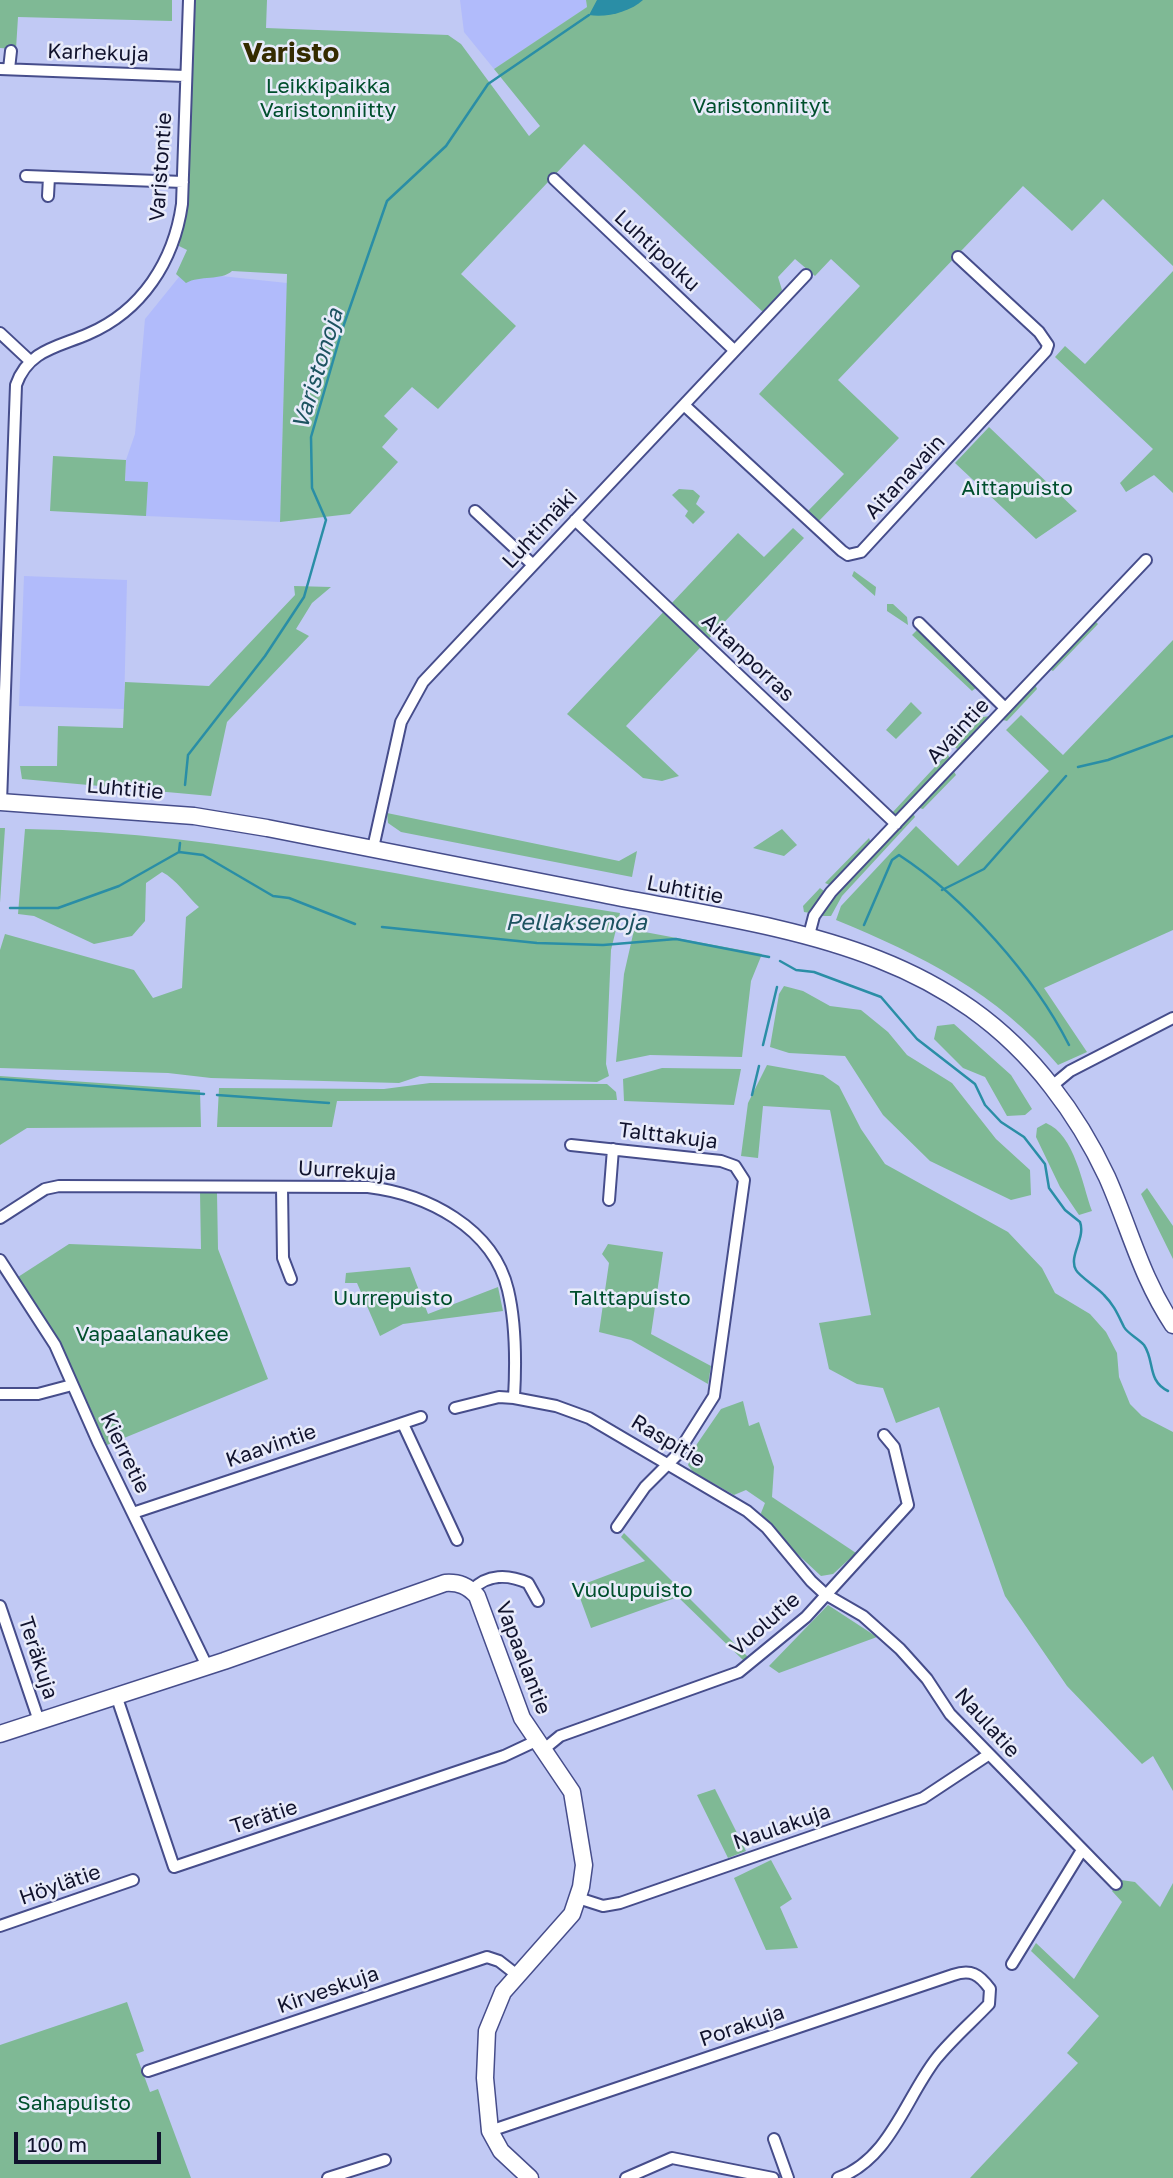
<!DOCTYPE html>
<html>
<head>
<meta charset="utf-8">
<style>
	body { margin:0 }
	#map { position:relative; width:1173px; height:2178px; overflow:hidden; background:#c1c9f4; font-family:"Golos Text",sans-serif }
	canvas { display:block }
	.scale { position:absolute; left:14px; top:2132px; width:147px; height:32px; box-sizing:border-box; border:4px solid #11132d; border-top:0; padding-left:9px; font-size:21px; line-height:24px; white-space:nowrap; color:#11132d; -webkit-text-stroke:5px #e8ebfa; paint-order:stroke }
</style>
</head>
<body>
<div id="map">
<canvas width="1173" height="2178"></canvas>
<div class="scale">100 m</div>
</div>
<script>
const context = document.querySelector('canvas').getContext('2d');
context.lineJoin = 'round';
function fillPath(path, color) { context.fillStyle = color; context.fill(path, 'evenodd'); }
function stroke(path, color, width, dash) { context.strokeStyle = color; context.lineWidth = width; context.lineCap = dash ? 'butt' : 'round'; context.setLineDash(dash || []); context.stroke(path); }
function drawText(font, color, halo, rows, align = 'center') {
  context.font = font + ' "Golos Text",sans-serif'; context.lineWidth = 5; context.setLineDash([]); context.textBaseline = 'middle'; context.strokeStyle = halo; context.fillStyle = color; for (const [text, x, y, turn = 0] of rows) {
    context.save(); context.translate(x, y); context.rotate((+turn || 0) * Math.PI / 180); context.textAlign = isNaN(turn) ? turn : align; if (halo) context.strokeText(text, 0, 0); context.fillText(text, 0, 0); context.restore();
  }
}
const built = new Path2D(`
	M460 0H586L587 7 494 69 464 32Z
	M183 272 287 283 280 522 124 515 126 460 135 434 145 319Z
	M24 576 127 580 124 709 19 706Z`);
const green = new Path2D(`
	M0 0H172V21L18 17 16 49 0 48Z
	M195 0H267L266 28 448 35 461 44 529 136 540 126 494 69 587 7 586 0H1173V266L1103 199 1072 231 1023 186 838 380 899 438 817 523 807 512 844 474 759 394 860 286 831 259 815 276 795 259 778 277 782 290 764 313 584 144 461 274 516 326 438 409 412 387 384 416 398 429 382 447 398 462 350 514 280 522 287 274 232 271C221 281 200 275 186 283L176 274 187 250 179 246 189 183Z
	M1173 271V493L1154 475 1126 492 1120 483 1153 449 1055 357 1065 346 1085 364Z
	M989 427 1077 511 1036 539 955 463Z
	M53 456 126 460 125 481 148 482 146 516 50 511Z
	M679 489 693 490 700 496 696 504 705 512 693 524 685 516 688 511 672 495Z
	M793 528 804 538 626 726 679 776 662 781 643 778 567 714 738 533 764 557Z
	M854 571 876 587 875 596 852 576Z
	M294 586 331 587 312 603 296 629 309 636 227 722 211 796 22 779 20 766H57L58 726 123 728 125 682 209 686 295 595Z
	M887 604H893L907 617 908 625 887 611Z
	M1095 621 1098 624 1053 671 1051 670Z
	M917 630 977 687 972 691 912 635Z
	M1173 640V930L1044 988 1087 1052 1058 1065C998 993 921 955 836 920L841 906 916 826 958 866 1049 771 1006 730 1021 715 1063 755Z
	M1035 684 1037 689 1007 721 1003 720Z
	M911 702 922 713 896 739 886 730Z
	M990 716 959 751 955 747 983 717Z
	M947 754 951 759 898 814H891Z
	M953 770 956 775 923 809 919 808Z
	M387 813 619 861 637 851 632 877 401 832 388 823Z
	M913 813 915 817 842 896 831 916H820L835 893Z
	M0 828H5L0 903Z
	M25 829C226 832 422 882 620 913L611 950 606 1064 609 1076 597 1082 420 1076 399 1083 211 1078 168 1073 0 1068V950L5 934 134 970 153 998 182 988 186 917 199 907C187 896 176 879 162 872L146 883 145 921 132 936 94 944 34 916 18 914Z
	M782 829 797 845 784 856 753 848Z
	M869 838 871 843 830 885 825 883Z
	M820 888 824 891 810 913 804 912 803 906Z
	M634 930 762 954 751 981 742 1057 650 1055 616 1062 624 974Z
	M784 986 803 991 830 1006 861 1010 888 1032 907 1055 952 1083 996 1139 1030 1170 1031 1195 1011 1200 930 1161 883 1115 845 1056 789 1053 770 1047 779 994Z
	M954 1024 1011 1075 1032 1109 1025 1115 1007 1116 985 1077 963 1068 934 1039 937 1026Z
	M767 1065 823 1075 839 1086 861 1129 885 1164 1008 1232 1042 1268 1055 1293 1090 1314 1106 1332 1117 1353 1119 1377 1130 1404 1142 1416 1173 1432V1791L1153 1756 1142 1764 1067 1686 1005 1596 939 1407 896 1423 883 1388 857 1384 829 1369 819 1323 871 1315 830 1110 763 1106 758 1158 741 1156 748 1103Z
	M662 1068 741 1069 734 1105 624 1101 623 1079Z
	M0 1076 200 1090 201 1127 27 1128 0 1145Z
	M430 1083 607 1084 616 1092 617 1100 337 1101 332 1127H217L219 1088 384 1089Z
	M1046 1123C1075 1135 1082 1184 1092 1211L1079 1215 1060 1187 1036 1137 1037 1128Z
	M1147 1188 1173 1226V1259L1141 1194Z
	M200 1192 217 1193 218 1249 268 1379 107 1445 61 1345 18 1277 69 1244 201 1249Z
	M608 1244 663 1252 651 1334 711 1366 708 1384 631 1340 599 1332 609 1263 602 1254Z
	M410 1267 428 1314 498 1287 503 1311 403 1324 380 1336 357 1283H345L346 1273Z
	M743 1401 749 1426 759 1422 774 1467 772 1497 856 1553 833 1574 821 1576 763 1522 761 1513 765 1503 746 1490 734 1495 693 1472 688 1465 697 1444 721 1409Z
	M624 1533 749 1658 744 1661 678 1597 591 1628 576 1587 645 1561 621 1537Z
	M828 1605 877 1637 779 1673 769 1666Z
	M715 1789 746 1851 728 1858 697 1795Z
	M771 1860 792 1899 780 1907 798 1948 766 1950 734 1878Z
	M1121 1880 1135 1882 1160 1907 1173 1883V2178H970L1078 2063 1067 2053 1099 2016 1031 1951 1036 1943 1074 1979 1122 1902 1112 1891Z
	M127 2002 144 2051 136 2054 150 2092 158 2089 191 2178H0V2045Z`);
const water = new Path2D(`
	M597 0H643C630 12 606 18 589 15Z`);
const stream = new Path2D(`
	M1078 767 1108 760 1173 736
	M185 785 188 755 265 656 304 597 326 520 312 488 311 437 342 330 387 201 446 146 488 84 589 15
	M179 852 203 855 273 896 289 898 355 924
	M179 852 180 843
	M942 890 984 869 1066 776
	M10 908H58L119 886 179 852
	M864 925 892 860 899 855C965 898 1034 976 1069 1045
	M382 927 537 943 603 945 676 939 769 957
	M780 961 796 970 814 972 881 997 917 1039 975 1084 985 1105 1001 1122 1024 1137 1045 1164 1049 1188 1065 1210 1080 1222C1086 1238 1068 1256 1076 1270 1079 1276 1098 1288 1104 1295 1114 1305 1118 1315 1124 1327 1128 1334 1138 1338 1144 1345 1155 1361 1147 1381 1168 1391
	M763 1045 777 987
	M0 1079 204 1094
	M217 1095 329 1103
	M752 1095 759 1066`);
const street = new Path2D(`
	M0 69 185 76
	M9 69 11 51
	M26 176 183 182
	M554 179 734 350
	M48 196 49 177
	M0 333 29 360
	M684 405 842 551 848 555 861 552 1046 351 1048 345 1039 332 958 257
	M475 511 532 564
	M575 520 896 824
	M919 623 1005 708
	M1 802 16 385C28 350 58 347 88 334 142 311 174 261 182 204L189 0
	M373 848 401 722 423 682 806 275
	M809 935 814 916 831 892 1146 560
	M1052 1086 1070 1071 1173 1018
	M571 1145 721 1161 735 1166 744 1180 714 1396 676 1456 645 1487 617 1527
	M282 1187 283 1258 291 1279
	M609 1200 613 1149
	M0 1218 45 1189 59 1186 368 1187C426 1194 493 1227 508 1290 516 1324 516 1363 514 1398
	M0 1260 55 1345 98 1442 207 1666
	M0 1394H38L72 1385
	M455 1408 499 1397 514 1398 556 1406 589 1418 747 1511 767 1528 811 1581 825 1594 863 1616 900 1649 927 1679 950 1714 1116 1884
	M403 1424 457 1540
	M133 1513 421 1417
	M472 1590C487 1574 508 1574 528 1583L538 1601
	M0 1606 39 1721
	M116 1695 174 1867 504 1756 536 1741
	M543 1750 560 1736 739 1672 806 1617 908 1505 894 1447 884 1435
	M578 1898 603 1906 620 1903 923 1798 988 1755
	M0 1926 133 1880
	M1012 1964 1082 1850
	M148 2071 487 1957 499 1961 517 1975
	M490 2131 953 1975C971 1969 979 1974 990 1989L989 2004C972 2022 952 2039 936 2059 905 2099 890 2159 838 2178
	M774 2139 788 2178
	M328 2178 385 2160
	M626 2178 672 2158 773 2178`);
const secondary = new Path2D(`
	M0 802 194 816 267 828C379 850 490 872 602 894 770 928 939 940 1052 1087 1074 1115 1092 1145 1107 1177 1130 1229 1141 1277 1173 1325
	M0 1734 224 1661 445 1583C459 1582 468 1586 477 1596L522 1718 572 1792 584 1865 581 1887 572 1914 503 1992 487 2031 485 2078 490 2131 501 2151 530 2178`);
const streetNames = [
	["Karhekuja",98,53,2],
	["Varistontie",161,167,-86],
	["Luhtipolku",657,251,43],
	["Aitanavain",905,477,-47],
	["Luhtimäki",540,529,-47],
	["Aitanporras",748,658,43],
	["Avaintie",958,731,-47],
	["Luhtitie",125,789,5],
	["Luhtitie",685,890,11],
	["Talttakuja",668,1136,7],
	["Uurrekuja",347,1171,3],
	["Raspitie",668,1441,31],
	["Kaavintie",271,1446,-19],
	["Kierretie",125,1453,64],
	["Vuolutie",765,1624,-41],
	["Teräkuja",38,1658,72],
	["Vapaalantie",523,1658,69],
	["Naulatie",987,1723,48],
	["Terätie",264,1817,-18],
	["Naulakuja",782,1827,-19],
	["Höylätie",60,1885,-19],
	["Kirveskuja",328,1990,-19],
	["Porakuja",742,2026,-19]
];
const parkNames = [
	["Leikkipaikka",328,86],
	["Varistonniitty",328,110],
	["Varistonniityt",761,106],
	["Aittapuisto",1017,488],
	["Uurrepuisto",393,1298],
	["Talttapuisto",630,1298],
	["Vapaalanaukee",152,1334],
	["Vuolupuisto",632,1590],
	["Sahapuisto",74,2103]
];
const waterNames = [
	["Varistonoja",318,369,-73],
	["Pellaksenoja",576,923]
];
const districtNames = [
	["Varisto",291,53]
];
fillPath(built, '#b1bbfb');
fillPath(green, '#7fb995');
fillPath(water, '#2a8ea6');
stroke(stream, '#2a8ea6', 2.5);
stroke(street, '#464d8b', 14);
stroke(secondary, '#464d8b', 19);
stroke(street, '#fff', 10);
stroke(secondary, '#fff', 16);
drawText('21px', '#11132d', '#e8ebfa', streetNames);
drawText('21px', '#004f2d', '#e8ebfa', parkNames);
drawText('italic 23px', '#1d5360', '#e8ebfa', waterNames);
drawText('bold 28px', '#342b00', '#e8ebfa', districtNames);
</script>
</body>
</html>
